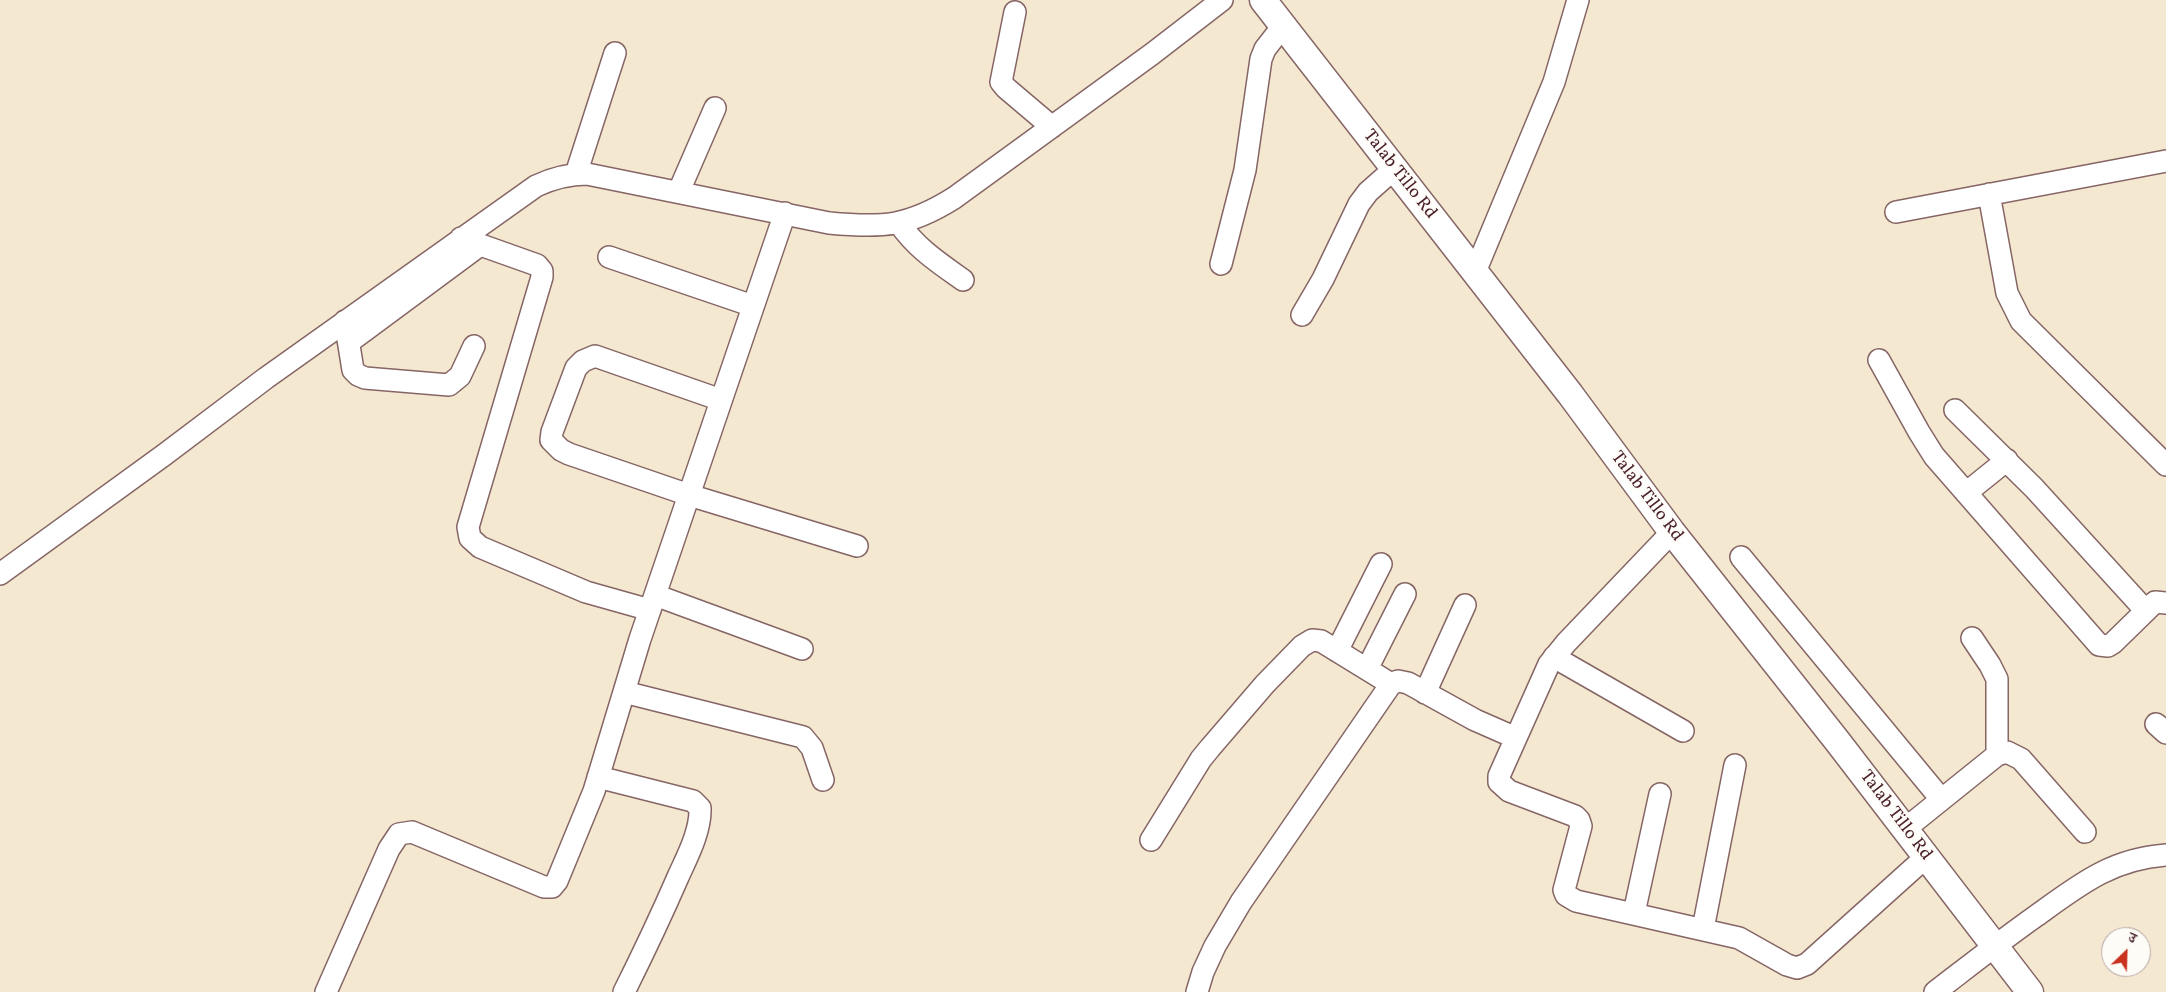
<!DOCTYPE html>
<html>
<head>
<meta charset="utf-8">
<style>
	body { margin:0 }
	#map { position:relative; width:2166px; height:992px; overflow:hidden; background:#f4e8d1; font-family:Vollkorn,"Noto Serif Devanagari",serif }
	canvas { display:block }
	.north { position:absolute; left:2101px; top:927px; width:50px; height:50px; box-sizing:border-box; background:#fdfcf7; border:1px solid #b5a4a5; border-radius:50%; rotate:24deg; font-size:14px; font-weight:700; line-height:20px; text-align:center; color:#4a1f2b }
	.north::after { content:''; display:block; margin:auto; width:18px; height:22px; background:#c8321e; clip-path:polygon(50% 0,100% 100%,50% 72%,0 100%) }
</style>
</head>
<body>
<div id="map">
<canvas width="2166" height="992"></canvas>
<div class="north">उ</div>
</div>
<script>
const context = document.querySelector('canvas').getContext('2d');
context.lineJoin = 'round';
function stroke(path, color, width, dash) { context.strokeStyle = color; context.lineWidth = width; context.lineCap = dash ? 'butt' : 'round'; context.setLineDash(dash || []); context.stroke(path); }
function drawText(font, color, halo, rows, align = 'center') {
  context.font = font + ' Vollkorn,serif'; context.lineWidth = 5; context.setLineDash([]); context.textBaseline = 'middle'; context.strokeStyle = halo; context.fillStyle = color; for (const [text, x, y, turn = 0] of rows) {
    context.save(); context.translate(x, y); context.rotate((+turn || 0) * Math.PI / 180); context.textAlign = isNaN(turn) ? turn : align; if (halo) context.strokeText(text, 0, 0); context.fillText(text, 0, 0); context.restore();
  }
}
const minor = new Path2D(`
	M1015 12 1001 82 1006 88 1052 127
	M576 174 615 53
	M679 191 715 108
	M1989 194 2007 293 2021 321 2166 465
	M1896 212 2166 161
	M899 223C916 248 939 263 963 280
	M461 238 537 265 542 271V277L468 527 470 538 480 547 586 592 650 610
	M609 257 753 306
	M1221 264 1245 170 1261 59 1265 49 1283 26
	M1475 272 1554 82 1578 0
	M1302 315 1323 279 1359 204 1368 192 1394 169
	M345 321 353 370 358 375 365 378 449 385 460 376 474 346
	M349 342 480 245
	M1879 360 1919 432 1934 456 2099 645 2108 646 2113 643 2155 602 2166 603
	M721 400 595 356 583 361 576 368 552 432 551 440 561 450 569 454 689 495 857 546
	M1955 410 2034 488 2146 611
	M1966 493 2007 460
	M1672 532 1566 643 1549 664 1499 776V782L1509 791 1575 816 1579 820 1581 826 1564 890 1566 895 1576 901 1739 938 1787 965 1797 968 1807 964 1926 857
	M1741 557 1941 799
	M0 574 164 455 266 378 536 186C553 178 568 174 587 174L829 223C882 228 908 227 954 198L1152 54 1222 0
	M655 595 802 649
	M1972 638 1990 665 1997 679V755
	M1337 651 1381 564
	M1554 657 1683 731
	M1367 669 1405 594
	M624 692 803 737 812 748 823 780
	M1425 693 1465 605
	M2156 724 2166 733
	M598 777 693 801 700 808C701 831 687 857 678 877 661 916 643 954 624 992
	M1905 829 1997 755 2007 752 2021 759 2085 832
	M1151 840 1201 759 1210 748 1265 684 1302 646 1312 640 1321 641 1391 684
	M1634 913 1660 794
	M1703 929 1735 765
	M326 992 389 849 399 834 412 832 544 887H552L557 881 594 791 640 639 785 213
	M1197 992 1203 972 1215 946 1241 902 1391 684 1398 681 1408 683 1475 720 1516 738
	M1935 992C1969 966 2002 940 2036 916 2079 885 2111 859 2166 855`);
const major = new Path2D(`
	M1263 0 1570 394 1672 532 1838 742 2030 992`);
const streetNames = [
	["Talab Tillo Rd",1399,175,52],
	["Talab Tillo Rd",1646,497,53],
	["Talab Tillo Rd",1895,816,53]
];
stroke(minor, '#866565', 24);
stroke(major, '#866565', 29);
stroke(minor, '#fff', 21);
stroke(major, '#fff', 26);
drawText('18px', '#4a1f2b', '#fdfcf7', streetNames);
</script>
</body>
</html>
